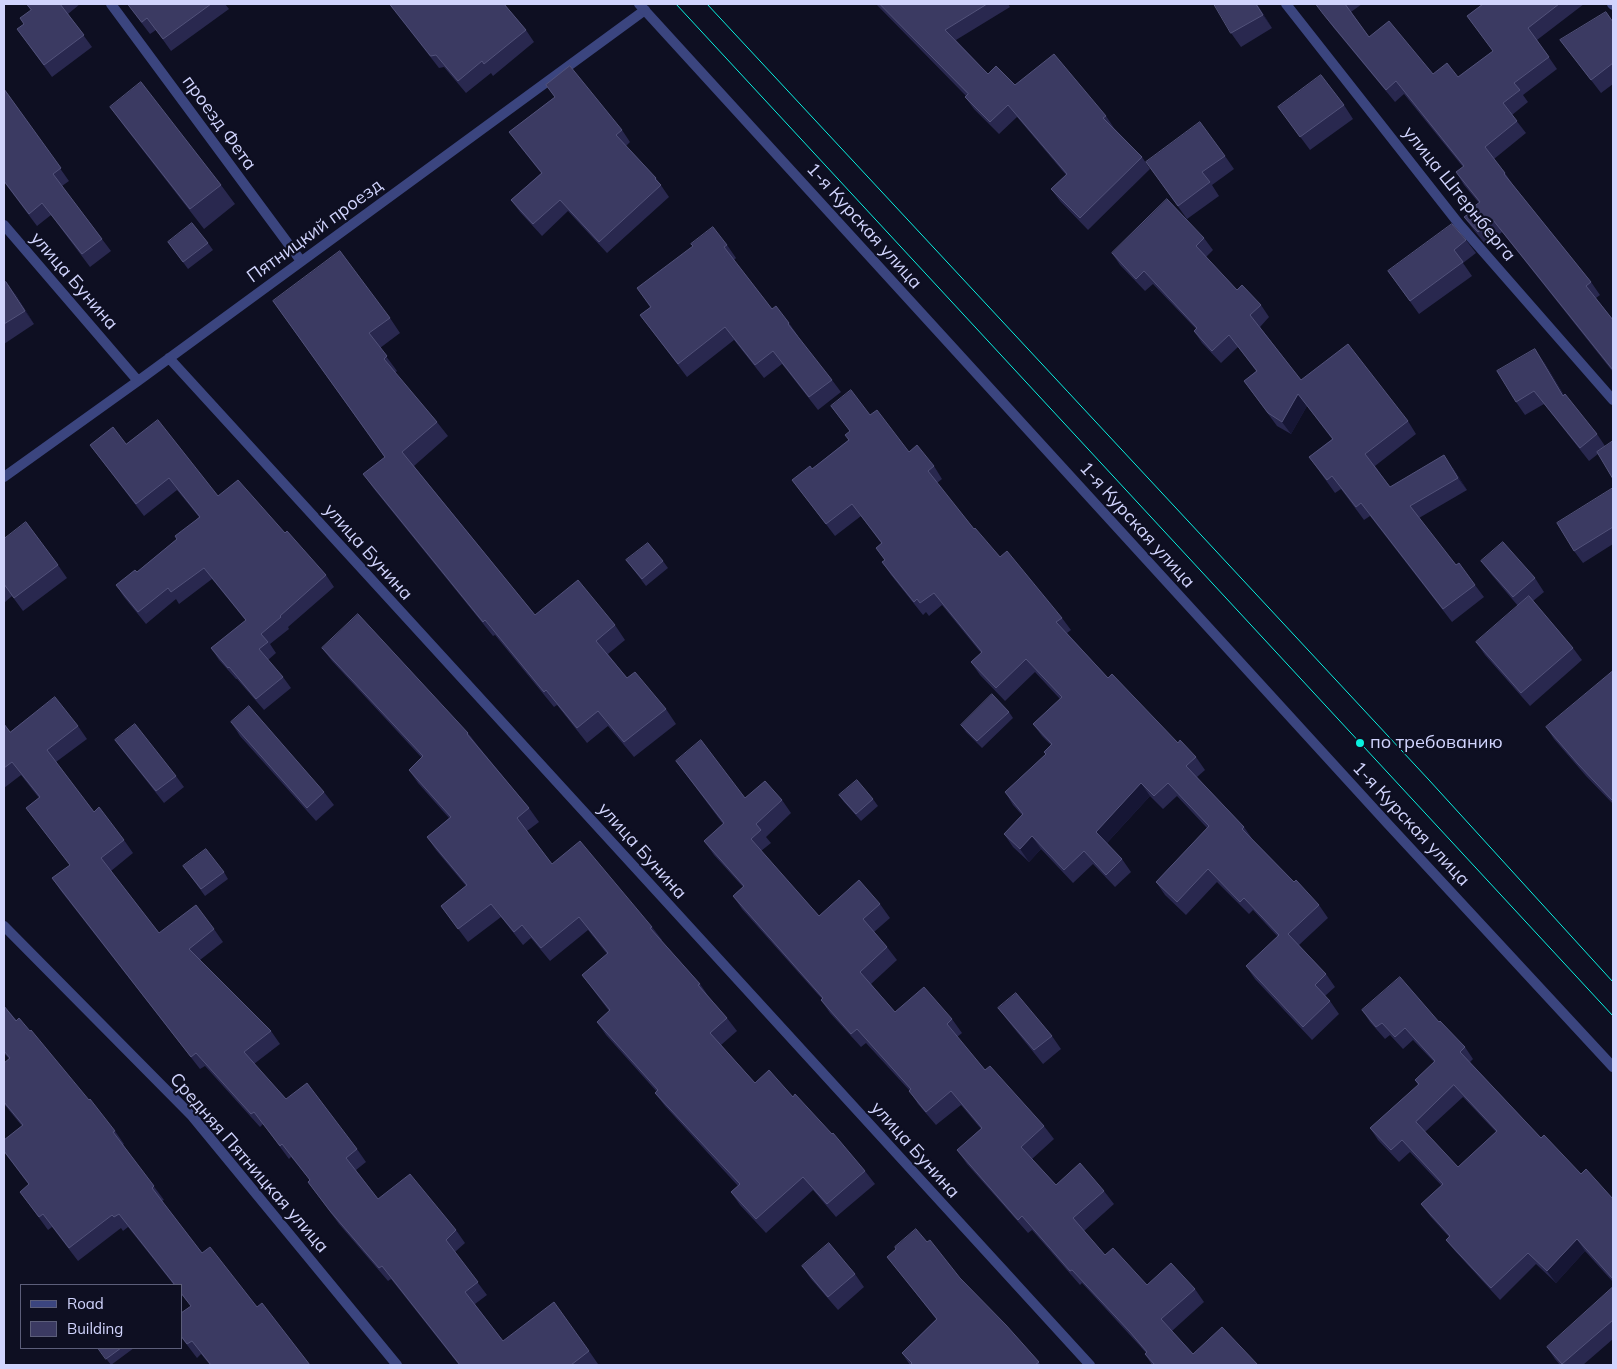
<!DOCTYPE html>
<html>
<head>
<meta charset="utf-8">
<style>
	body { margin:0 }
	#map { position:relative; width:1617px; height:1369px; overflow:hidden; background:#0e0f22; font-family:Mulish,sans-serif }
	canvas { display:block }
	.frame { position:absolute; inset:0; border:5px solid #d1d4fd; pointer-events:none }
	.legend { position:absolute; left:20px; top:1284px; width:162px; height:65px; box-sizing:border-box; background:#0e0f22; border:1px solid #5c5e7a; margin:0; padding:6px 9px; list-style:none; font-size:15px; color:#d1d4fd }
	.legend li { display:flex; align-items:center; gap:10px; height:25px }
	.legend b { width:25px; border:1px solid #5c5e7a }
</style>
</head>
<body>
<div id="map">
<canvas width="1617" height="1369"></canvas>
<div class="frame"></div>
<ul class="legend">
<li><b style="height:6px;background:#3b457f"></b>Road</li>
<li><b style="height:14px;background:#3b3a62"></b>Building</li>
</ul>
</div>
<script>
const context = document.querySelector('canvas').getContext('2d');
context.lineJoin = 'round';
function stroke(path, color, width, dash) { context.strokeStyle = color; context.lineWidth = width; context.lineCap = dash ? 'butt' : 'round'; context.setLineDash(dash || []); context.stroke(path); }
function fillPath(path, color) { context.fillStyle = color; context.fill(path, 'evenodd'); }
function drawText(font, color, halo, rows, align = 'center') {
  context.font = font + ' Mulish,sans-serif'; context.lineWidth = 4.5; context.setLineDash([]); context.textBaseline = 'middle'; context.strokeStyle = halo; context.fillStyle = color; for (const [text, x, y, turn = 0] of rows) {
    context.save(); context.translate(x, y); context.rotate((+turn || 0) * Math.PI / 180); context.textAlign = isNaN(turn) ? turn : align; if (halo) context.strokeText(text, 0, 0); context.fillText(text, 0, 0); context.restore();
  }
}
const minor = new Path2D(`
	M111 4 301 261
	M1286 4 1459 224 1613 400
	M1612 4 1613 5
	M4 225 138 381
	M169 358 1090 1365
	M4 477 138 381 645 10
	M4 926 192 1116 397 1365`);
const tertiary = new Path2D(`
	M639 4 1387 823 1613 1067`);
const tram = new Path2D(`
	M676 4 1613 1016
	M707 4 1429 780 1613 982`);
const wall = new Path2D(`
	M26 4H80L68 14 92 47 52 77 17 29 24 24 31 10Z
	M127 4H225L229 9 171 51 156 30 150 34Z
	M389 4H504L526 30 534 42 493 76 491 73 466 93 444 67 439 68Z
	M876 4H1008L1010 7 956 40 988 74 1015 85 1106 116 1114 128 1142 157 1150 169 1088 230 1060 201 1051 189 1066 175 1017 117 999 134 974 109 965 97 966 96Z
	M1257 4 1272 28 1241 47 1231 33Z
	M1316 4H1362L1351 12 1369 37 1433 74 1458 77 1493 51 1467 16 1483 4H1584L1537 40 1557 69 1523 95 1528 102 1512 115 1526 133 1494 159 1505 173 1513 185 1591 282 1600 295 1596 298 1613 320V372L1502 232 1486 245 1473 229 1464 217 1471 212 1479 203 1464 185 1456 172 1463 167 1404 94 1395 102 1333 27Z
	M1613 22V84L1601 93 1560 40Z
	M546 85 622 130 630 142 626 146 656 178 669 197 607 253 568 211 542 236 520 212 511 200 541 173 518 144 509 132 555 97Z
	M4 89 69 181 62 186 111 251 90 267 51 215 37 226 4 182Z
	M1344 105 1353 119 1310 150 1278 107Z
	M110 107 221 185 235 204 204 229 124 126Z
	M1225 156 1234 169 1212 185 1219 196 1187 219 1146 162Z
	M1204 238 1213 250 1206 257 1237 290 1261 305 1269 317 1260 327 1301 380 1408 421 1416 434 1375 466 1390 487 1453 468 1467 490 1419 518 1456 565 1475 585 1484 597 1452 622 1370 516 1364 520 1341 489 1335 493 1309 457 1332 439 1307 406 1291 434 1277 426 1244 381 1256 371 1238 347 1221 363 1202 343 1194 331 1196 329 1153 284 1145 291 1120 265 1112 253Z
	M1466 240 1476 253 1463 263 1472 276 1419 314 1388 271Z
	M168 242 208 243 213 250 188 269Z
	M727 245 736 258 734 260 772 309 789 323 798 336 797 337 832 380 841 392 818 410 782 364 764 378 734 340 687 377 640 315 650 307 637 288Z
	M4 283 16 295 34 324 4 344Z
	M273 301 390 318 400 333 380 348 397 371 395 373 437 422 448 436 414 466 535 615 615 625 625 640 608 654 627 678 666 709 676 724 634 757 608 726 587 743 557 705 554 707 495 635 493 636 374 489 363 474 385 458Z
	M1544 362 1564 395 1597 434 1605 446 1598 454 1589 461 1544 404 1525 415 1516 402Z
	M831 406 870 415 909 452 934 466 942 479 937 483 974 529 1000 557 1062 618 1071 630 1067 633 1108 678 1178 743 1196 757 1205 770 1197 777 1244 827 1253 840 1294 882 1319 905 1328 918 1299 945 1326 974 1335 987 1325 996 1330 1001 1339 1014 1312 1040 1255 979 1246 966 1278 937 1253 910 1249 914 1217 882 1186 915 1165 895 1156 882 1207 828 1177 796 1163 809 1150 796 1107 843 1122 859 1131 872 1115 887 1093 864 1073 883 1041 849 1029 862 1013 847 1004 834 1022 815 1013 805 1005 792 1046 754 1044 752 1051 745 1042 736 1033 724 1060 699 1035 672 1005 701 980 675 971 662 981 653 942 605 929 616 926 612 923 615 891 575 882 562 885 560 876 548 881 543 861 516 835 536 792 480 812 469 848 440 850 431Z
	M126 444 285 533 326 575 334 587 288 627 289 629 270 644 276 653 268 660 283 677 291 688 264 710 237 679H236L219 660 211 648 246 621 212 579 179 604 176 599 146 624 124 597 116 585 137 572 177 539 199 517 177 490 144 516 90 445Z
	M1613 488V544L1583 563 1574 551Z
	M4 539 58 565 67 578 23 611 12 596 4 603Z
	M626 560 663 561 668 568 646 586Z
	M1481 561 1535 578 1544 592 1533 601 1573 648 1582 660 1530 706 1485 655 1476 642 1518 606 1491 574Z
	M322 648 468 733 478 746 529 808 539 822 527 831 552 864 652 927 662 940H661L700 984 709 997 727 1018 737 1031 721 1045 755 1083 793 1097 865 1171 875 1184 836 1217 813 1190 766 1233 740 1205 731 1192 738 1186 665 1106 655 1093 657 1092 606 1035 597 1022 609 1011 582 975 607 954 588 930 550 961 531 938 523 945 501 917 468 942 441 906 466 886 436 850 427 837 449 818 418 783 409 770 422 758 332 661Z
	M1613 671V804L1586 776 1554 739 1546 727Z
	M1009 712 1013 718 982 748 966 732 961 725Z
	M231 722 324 792 334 805 316 821 240 736Z
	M4 724 10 732 78 726 87 739 56 762 94 812 124 840 133 853 111 871 159 933 214 929 223 942 200 960 271 1031 280 1044 254 1064 286 1099 357 1149 366 1162 356 1170 378 1199 456 1230 465 1243 455 1252 487 1295 475 1304 503 1341 589 1351 598 1364 597 1365H459L391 1279 388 1281 339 1224 308 1182 310 1180 291 1157 289 1159 263 1124 260 1127 205 1066 200 1069 61 891 52 878 70 865 26 808 39 798 21 775 4 788Z
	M115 740 176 776 184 787 164 803 123 751Z
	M676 761 745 798 782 800 791 813 766 837 771 843 761 851 819 916 880 904 890 918 874 932 887 947 897 960 871 984 895 1012 952 1019 962 1033 957 1037 985 1070 1044 1126 1054 1139 1032 1159 1056 1185 1104 1191 1114 1204 1084 1231 1105 1255 1147 1285 1195 1289 1204 1302 1172 1331 1193 1354 1258 1365H1152L1145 1354 1146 1353 1140 1346 1082 1283 1080 1285 1032 1230 1028 1233 967 1164 957 1150 981 1129 961 1105 936 1125 918 1104 909 1090 866 1043 861 1047 830 1013 821 1000 822 999 742 909 733 896 743 887 714 855 704 841 723 824Z
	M839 795 873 799 878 806 861 821 844 802Z
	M183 866 224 872 228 879 205 896Z
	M4 1006 115 1131 124 1144 123 1145 164 1200 162 1201 202 1253 257 1307 310 1365H210L201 1354 197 1358 181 1337V1313L191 1306 181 1294V1285H174L128 1227 123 1231 121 1228 78 1261 52 1227 48 1230 20 1192 29 1185 4 1152V1140L22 1126 4 1104V1063L9 1059 4 1053Z
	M998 1008 1052 1036 1061 1049 1043 1064 1008 1021Z
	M1362 1010 1439 1022 1465 1047 1473 1059 1470 1062 1541 1138 1581 1174 1613 1199V1282L1585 1251 1556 1283 1536 1264 1500 1300 1455 1251 1446 1240 1449 1237 1430 1216 1421 1204 1442 1186 1410 1152 1399 1162 1378 1140 1370 1128 1418 1085 1415 1080 1434 1062 1413 1040 1403 1049 1390 1035 1385 1039 1370 1022ZM1463 1097 1496 1132 1458 1167 1425 1132Z
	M887 1257 960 1278 1041 1365H910L902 1353 936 1319 896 1268Z
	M802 1266 855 1274 864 1287 838 1310 811 1279Z
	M1613 1287V1339L1583 1365H1560L1555 1359 1547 1347Z
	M98 1348H134L111 1365Z`);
const shadedWall = new Path2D(`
	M1256 4H1257L1272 28 1263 15Z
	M6 282 16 295 34 324 25 311Z
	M1535 349 1544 362 1572 409 1563 396Z
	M1298 394 1307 406 1291 434 1282 422Z
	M1444 455 1453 468 1467 490 1458 478Z
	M1141 783 1150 796 1105 845 1096 832Z
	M1032 836 1041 849 1029 862 1020 849Z
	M1577 1239 1585 1251 1556 1283 1547 1271Z`);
const building = new Path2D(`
	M27 4H60L84 35 44 65 17 29 24 24 20 18 31 10Z
	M128 4H211L163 39 147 18 142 22Z
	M390 4H504L526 30 484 64 482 61 458 81 436 55 431 56Z
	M880 4H987L945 30 988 74 996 66 1015 85 1054 54 1106 116 1103 118 1142 157 1080 218 1051 189 1067 174 1008 105 990 122 965 97 968 94Z
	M1214 4H1256L1263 15 1231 33Z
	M1316 4H1345L1369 37 1389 21 1433 74 1447 63 1458 77 1493 51 1467 16 1483 4H1559L1528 28 1549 57 1514 83 1520 90 1503 103 1517 121 1485 147 1505 173 1504 174 1591 282 1586 286 1613 320V370L1493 220 1478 232 1464 217 1471 212 1469 210 1480 202 1456 172 1464 166 1396 81 1386 90 1324 15Z
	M1606 12 1613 22V63L1591 80 1560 40Z
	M570 66 622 130 616 135 656 178 655 179 661 185 599 242 560 200 533 224 511 200 542 173 509 132 555 97 546 85Z
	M1321 75 1344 105 1300 137 1278 107Z
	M141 82 221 185 190 209 110 107Z
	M4 89 61 168 53 174 102 239 82 254 42 203 29 214 4 181Z
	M1200 122 1225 156 1202 172 1210 182 1178 206 1146 162Z
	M1167 199 1204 238 1196 246 1237 290 1242 285 1261 305 1250 315 1301 380 1348 344 1408 421 1365 454 1390 487 1444 455 1458 478 1410 506 1456 565 1459 563 1475 585 1443 609 1361 503 1356 507 1332 476 1327 480 1309 457 1333 439 1298 394 1282 422 1268 413 1244 381 1257 371 1229 335 1212 351 1194 331 1197 328 1144 271 1136 279 1112 253Z
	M192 223 208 243 183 262 168 242Z
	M1452 224 1466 240 1454 250 1463 262 1410 301 1388 271Z
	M713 227 727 245 724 247 772 309 776 306 789 323 788 324 832 380 809 397 773 351 755 365 725 327 678 364 640 315 651 307 637 288 693 246 691 244Z
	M340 251 390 318 369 333 387 356 384 359 437 422 402 452 535 615 578 580 615 625 596 641 627 678 635 672 666 709 624 742 598 711 577 728 546 690 544 692 485 620 483 622 363 474 385 457 273 301Z
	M6 282 25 311 4 324V283Z
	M1535 349 1563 396 1565 394 1597 434 1580 448 1534 391 1516 402 1497 371Z
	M851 390 870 415 877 410 909 452 917 445 934 466 928 471 974 529 975 528 1000 557 1007 551 1062 618 1056 622 1108 678 1112 674 1178 743 1180 740 1196 757 1186 766 1244 827 1242 829 1294 882 1296 880 1319 905 1288 934 1326 974 1315 985 1330 1001 1303 1027 1246 966 1279 935 1244 898 1240 902 1208 869 1177 902 1156 882 1209 826 1168 783 1154 796 1141 783 1096 832 1122 859 1106 875 1084 851 1064 870 1032 836 1020 849 1004 834 1023 814 1005 792 1046 754 1044 752 1052 744 1033 724 1062 697 1026 659 996 688 971 662 982 652 934 593 920 603 917 599 914 602 882 562 885 560 876 548 882 543 852 504 826 524 792 480 810 466 812 469 849 440 845 435 850 431 831 406Z
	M158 420 218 496 238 480 285 533 287 531 326 575 280 616 281 617 261 634 268 642 259 649 283 677 256 699 229 667 228 668 211 648 246 620 204 568 171 592 168 588 138 612 116 585 135 570 137 572 177 539 175 536 200 517 169 478 136 504 90 445 113 427 126 444Z
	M1613 441V479L1597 452Z
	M1613 488V527L1574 551 1557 523Z
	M26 522 58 565 14 598 4 584V539Z
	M1503 542 1535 578 1513 597 1481 561Z
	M648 543 663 561 642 579 626 560Z
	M1529 596 1573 648 1521 693 1476 642Z
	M358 614 468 733 467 734 529 808 517 818 552 864 580 841 652 927 650 928 700 984 698 985 727 1018 710 1033 755 1083 769 1070 793 1097 795 1094 832 1134 833 1133 865 1171 827 1204 803 1177 756 1219 731 1192 740 1184 655 1093 658 1090 597 1022 610 1010 582 975 608 953 579 917 541 948 522 925 514 932 491 904 458 929 441 906 467 885 427 837 451 817 409 770 423 756 322 648Z
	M1613 671V801L1578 764 1546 727Z
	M992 694 1009 712 977 741 961 725Z
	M55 697 78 726 47 750 94 812 99 807 124 840 101 858 159 933 196 905 214 929 189 949 271 1031 244 1052 286 1099 307 1083 357 1149 346 1158 378 1199 410 1174 456 1230 446 1240 478 1282 465 1292 503 1341 554 1302 589 1351 571 1365H460L382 1266 379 1268 330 1211 308 1182 310 1180 282 1144 280 1146 254 1112 251 1114 196 1053 191 1057 52 878 70 865 26 808 40 797 12 762 4 768V724L10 732Z
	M249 706 324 792 307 808 231 722Z
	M135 724 176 776 156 791 115 740Z
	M701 740 745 798 765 781 782 800 756 824 761 830 751 839 819 916 859 880 880 904 863 919 887 947 860 972 895 1012 924 987 952 1019 947 1024 985 1070 990 1066 1044 1126 1021 1147 1056 1185 1080 1163 1104 1191 1073 1218 1105 1255 1113 1248 1147 1285 1171 1263 1195 1289 1161 1319 1193 1354 1222 1327 1258 1365H1155L1145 1354 1147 1352 1130 1332 1072 1270 1070 1271 1022 1216 1018 1220 957 1150 982 1128 951 1091 926 1112 909 1091 911 1089 857 1029 851 1034 821 1000 823 998 733 896 744 886 704 841 724 823 676 761Z
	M857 780 873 799 856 814 839 795Z
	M206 849 224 872 201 889 183 866Z
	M1400 977 1439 1022 1440 1021 1465 1047 1460 1052 1541 1138 1544 1135 1581 1174 1586 1169 1613 1199V1279L1577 1239 1547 1271 1528 1253 1491 1288 1446 1240 1450 1236 1421 1204 1443 1184 1402 1140 1391 1150 1370 1128 1419 1084 1415 1080 1435 1061 1405 1028 1395 1037 1382 1023 1376 1027 1362 1010ZM1454 1085 1497 1131 1458 1167 1416 1122Z
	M1016 993 1052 1036 1034 1050 998 1008Z
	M4 1006 16 1021 19 1018 30 1031 31 1030 89 1100 90 1099 115 1131 113 1132 154 1186 152 1188 202 1253 210 1247 257 1307 262 1303 310 1365H211L192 1341 187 1344 181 1336V1313L191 1306 181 1293V1285H175L119 1214 114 1217 112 1215 69 1248 43 1214 39 1217 20 1192 29 1184 4 1151V1140L23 1125 4 1102V1063L10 1058 4 1051Z
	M916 1229 927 1242 930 1240 960 1278 1006 1325 1039 1362 1035 1365H910L912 1363 902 1353 937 1319 887 1257 896 1249 895 1247Z
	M829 1243 855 1274 828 1297 802 1266Z
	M1613 1287V1320L1562 1364 1547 1347Z
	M98 1348H121L106 1359Z`);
const markers = [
	[1360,743,5,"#09f1df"]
];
const streetNames = [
	["проезд Фета",219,123,54],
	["улица Штернберга",1459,194,51],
	["1-я Курская улица",864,226,48],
	["Пятницкий проезд",315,231,-36],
	["улица Бунина",74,281,49],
	["1-я Курская улица",1137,525,48],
	["улица Бунина",368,552,48],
	["1-я Курская улица",1411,824,47],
	["улица Бунина",642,851,48],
	["улица Бунина",915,1150,48],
	["Средняя Пятницкая улица",249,1163,49]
];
const poiNames = [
	["по требованию",1370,743]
];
stroke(minor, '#3b457f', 10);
stroke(tertiary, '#3b457f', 10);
stroke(tram, '#09f1df', 1);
fillPath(wall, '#29284f');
fillPath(shadedWall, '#161635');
fillPath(building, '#3b3a62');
stroke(building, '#52527a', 1);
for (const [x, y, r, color] of markers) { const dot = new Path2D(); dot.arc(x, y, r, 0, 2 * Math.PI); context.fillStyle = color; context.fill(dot); stroke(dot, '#0e0f22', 2); }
drawText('18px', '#d1d4fd', '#0e0f22', streetNames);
drawText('18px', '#d1d4fd', '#0e0f22', poiNames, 'left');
</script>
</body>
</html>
